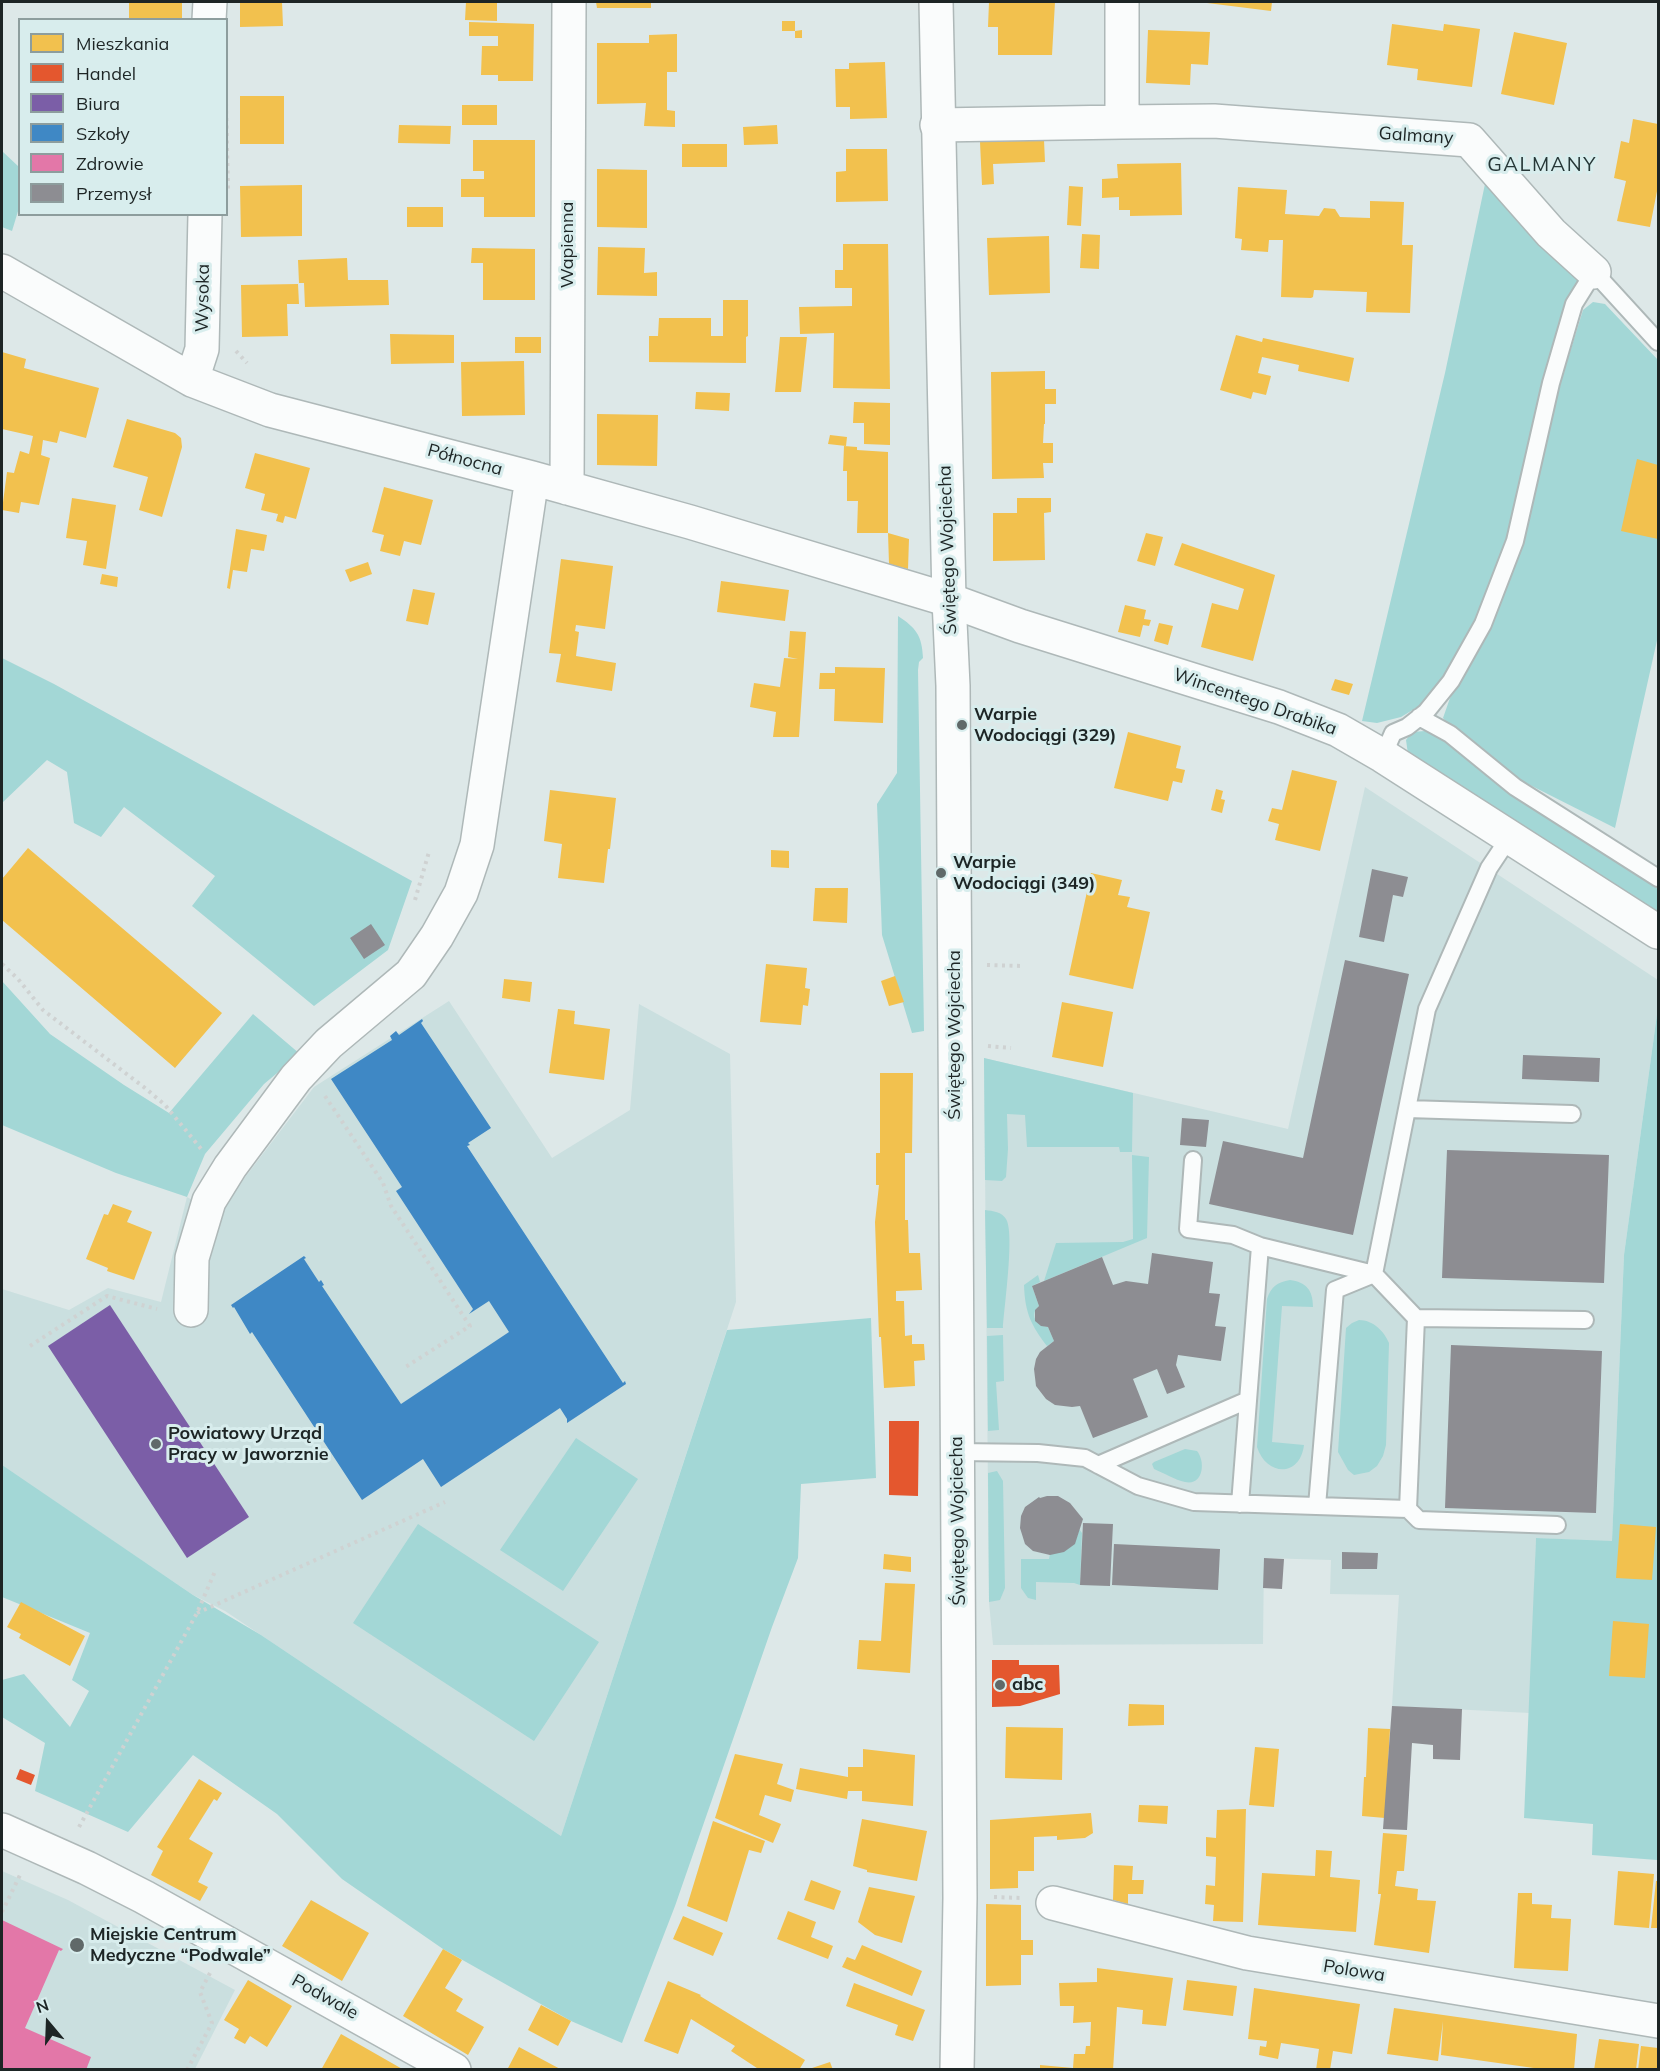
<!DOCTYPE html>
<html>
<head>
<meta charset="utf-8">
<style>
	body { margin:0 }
	#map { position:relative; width:1660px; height:2071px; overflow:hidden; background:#dde8e8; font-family:Mulish,sans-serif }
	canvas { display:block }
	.frame { position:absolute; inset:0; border:3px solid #1d2525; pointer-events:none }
	.legend { position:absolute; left:18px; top:18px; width:210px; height:198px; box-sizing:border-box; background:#d8eded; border:2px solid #8d9d9d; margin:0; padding:8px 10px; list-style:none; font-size:18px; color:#1d2525 }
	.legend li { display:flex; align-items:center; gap:12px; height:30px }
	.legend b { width:30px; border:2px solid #8d9d9d }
	.north { position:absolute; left:18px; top:1993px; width:60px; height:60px; -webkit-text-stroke:4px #d8eded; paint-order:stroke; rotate:341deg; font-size:16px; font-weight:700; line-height:24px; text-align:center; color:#1d2525 }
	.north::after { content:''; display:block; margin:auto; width:21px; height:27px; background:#1d2525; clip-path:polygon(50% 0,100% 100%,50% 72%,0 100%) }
</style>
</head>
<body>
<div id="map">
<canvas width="1660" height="2071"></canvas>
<div class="frame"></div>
<ul class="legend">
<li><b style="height:16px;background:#f2c14e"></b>Mieszkania</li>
<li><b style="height:16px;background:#e4572e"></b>Handel</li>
<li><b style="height:16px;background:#7b5ea7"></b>Biura</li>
<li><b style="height:16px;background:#3f88c5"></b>Szkoły</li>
<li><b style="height:16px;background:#e377a8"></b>Zdrowie</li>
<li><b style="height:16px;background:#8d8d92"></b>Przemysł</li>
</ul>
<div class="north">N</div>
</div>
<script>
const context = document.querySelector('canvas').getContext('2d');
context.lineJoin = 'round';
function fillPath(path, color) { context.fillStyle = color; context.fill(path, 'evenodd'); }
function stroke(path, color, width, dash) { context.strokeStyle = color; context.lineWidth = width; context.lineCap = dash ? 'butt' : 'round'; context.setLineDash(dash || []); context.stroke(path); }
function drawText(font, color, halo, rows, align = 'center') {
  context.font = font + ' Mulish,sans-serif'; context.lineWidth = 6; context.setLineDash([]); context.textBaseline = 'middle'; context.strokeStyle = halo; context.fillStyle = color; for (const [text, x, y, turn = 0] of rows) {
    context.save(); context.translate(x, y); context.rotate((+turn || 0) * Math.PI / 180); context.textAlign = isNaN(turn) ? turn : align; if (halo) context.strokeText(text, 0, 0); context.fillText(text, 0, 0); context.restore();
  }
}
const built = new Path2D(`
	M1365 787 1658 980V1007L1624 1255 1612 1542 1536 1538 1530 1713 1392 1706 1399 1595 1330 1594 1331 1560 1264 1558 1263 1644 993 1645 989 1602 984 1058 1288 1129Z
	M449 1001 552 1158 630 1110 639 1004 730 1054 736 1302 561 1836 225 1611 193 1595 2 1466V1289L69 1310 108 1288 161 1302 187 1197 217 1214 314 1087Z
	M2 1871 68 1900 235 1990 195 2069H2Z`);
const green = new Path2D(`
	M2 151 19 167V208L12 231 2 227Z
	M1485 184 1504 194 1580 279 1508 538 1476 621 1444 679 1421 705 1401 717 1377 723 1362 721 1445 373Z
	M1593 302 1605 304 1658 360V636L1615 828 1520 780 1451 728 1443 718 1450 698 1489 632 1522 544 1560 384 1583 310Z
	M898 616C916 628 922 635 923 658L919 662 918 670 924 1031 912 1033 882 935 877 804 897 773Z
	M2 658 54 684 412 881 388 950 314 1006 192 906 215 876 124 807 101 837 74 823 67 772 47 760 2 803Z
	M1425 731 1445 740 1511 793 1658 889V918L1408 754 1406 740 1412 732Z
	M2 981 50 1034 124 1085 169 1113 253 1014 300 1054 264 1084 205 1154 187 1197 116 1173 2 1125Z
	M1658 1007V1841L1657 1860 1592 1855 1593 1824 1524 1818 1536 1538 1612 1541 1624 1255Z
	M984 1058 1133 1093 1132 1152H1120L1119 1147H1027L1025 1115 1007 1114 1008 1149 1006 1177 1002 1181 985 1180Z
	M1132 1155 1149 1157 1147 1238 1044 1281 1056 1243 1123 1242 1133 1239Z
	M985 1210C993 1211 1002 1212 1006 1219 1015 1233 1004 1308 1003 1328H987Z
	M1038 1275 1040 1282 1032 1286 1039 1306C1029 1315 1036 1325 1048 1327L1054 1341 1047 1346C1031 1325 1025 1313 1024 1285Z
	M1290 1280C1306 1282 1313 1290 1313 1307L1282 1306 1272 1442 1304 1445C1300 1478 1266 1476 1257 1447L1267 1299C1271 1287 1277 1282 1290 1280Z
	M871 1318 876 1478 801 1484 798 1558 772 1627 675 1906 622 2043 571 2021 443 1949 342 1879 277 1814 193 1755 128 1832 35 1791 45 1743 2 1717V1680L24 1674 70 1727 89 1691 72 1680 90 1633 2 1597V1465L193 1595 261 1635 561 1836 727 1330Z
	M1359 1320C1373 1320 1384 1331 1389 1343L1386 1445 1383 1456 1377 1466 1369 1472 1354 1475 1348 1470 1338 1452 1346 1328 1352 1323Z
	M1003 1335 1004 1381 996 1382 999 1430 988 1431 987 1336Z
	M576 1438 638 1479 563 1591 500 1550Z
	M1185 1449 1197 1451C1206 1462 1203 1486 1185 1482 1175 1480 1164 1473 1154 1469L1152 1464 1154 1462Z
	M997 1471 1003 1481 1005 1588 1000 1600 989 1602 988 1473Z
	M418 1524 599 1642 534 1741 353 1623Z
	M1079 1529 1082 1533 1080 1585 1074 1583 1036 1582V1600L1028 1598 1021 1588V1559H1049L1050 1554C1066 1552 1076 1547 1079 1529Z`);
const homes = new Path2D(`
	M129 2H182V20H129Z
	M240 2H282L283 26 240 27Z
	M466 2H497V21L465 20Z
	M596 2H651V8H597Z
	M989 2H1055L1052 55H998V27H988Z
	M1207 2H1272L1271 11 1207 3Z
	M782 21H795V31L802 30V38H795V31H782Z
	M469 22 534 24 533 81H498V75H481L482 46H498V36H469Z
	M1392 24 1443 31 1444 24 1480 29 1472 87 1417 80 1418 69 1387 65Z
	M1148 30 1210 32 1208 65 1191 64 1190 85 1146 83Z
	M1514 32 1567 43 1554 105 1501 94Z
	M677 34V72H667V110L675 111V127L644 126 646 103 597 104V43H649V35Z
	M885 62 887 118 850 119V107H836L835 69H849V63Z
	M240 96H284V144H240Z
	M462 105H497V125H462Z
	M1633 119 1658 124V186L1650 227 1617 221 1626 181 1614 178 1621 141 1629 143Z
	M399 125 451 126 450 144 398 143Z
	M777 125 778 144 744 145 743 127Z
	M473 140H535V217H484V197H461V179H484V171H473Z
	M1044 140 1045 162 993 164 994 184 982 185 980 142Z
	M682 144H727V167H682Z
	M846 149H887L888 201 836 202V172L846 171Z
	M1181 163 1182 215 1130 216V210H1119V197L1102 198V179L1118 178 1117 164Z
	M597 169 647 170V228L597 227Z
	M302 185V236L241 237 240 186Z
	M1069 186 1083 187 1081 226 1067 225Z
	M1238 187 1287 190 1285 214 1319 216 1324 208 1335 209 1340 217 1370 218V201L1404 202 1402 245H1413L1410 313 1366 312 1367 292 1314 290 1313 297 1311 298 1281 297 1283 240H1269L1268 252 1241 250 1242 239 1235 238Z
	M407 207H443V227H407Z
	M1082 234 1100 235 1099 269 1080 268Z
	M1049 236 1050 293 989 295 987 238Z
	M843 244H888L890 389 833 388 834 333 800 334 799 307 852 306V288H835V270H843Z
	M598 247 645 248 644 273 657 272V296L597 295Z
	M472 248 535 249V300H483V263H471Z
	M347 258 348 280H388L389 305 305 307 304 283H299L298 260Z
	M298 284 299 304H287L288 336 242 337 241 285Z
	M723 300H748V336L746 337V363L649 362V336H658L659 318H711V336H723Z
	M390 334 454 335V363L391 364Z
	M1236 335 1262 342 1263 338 1354 358 1349 382 1298 371 1299 365 1262 357 1258 373 1271 376 1266 395 1253 392 1251 399 1220 390Z
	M515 337H541V353H515Z
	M780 337H807L801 392H775Z
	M2 352 26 359 24 368 99 388 86 438 60 431 57 443 43 440 41 455 50 458 39 505 21 502 19 513 2 510 7 472 14 473 20 451 29 454 33 436 2 429Z
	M524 361 525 415 462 416 461 362Z
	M1045 371V389H1056V404H1045V424H1044L1043 443H1053V463H1043L1044 478 992 479 991 372Z
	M696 392 730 393 729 411 695 409Z
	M854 402 890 403V445L864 444V423H853Z
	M597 414 658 415 657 466 597 465Z
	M127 419 175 433 181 438 182 447 162 517 139 510 148 477 113 467Z
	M830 435 847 437 846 446 828 444Z
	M844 446 857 447V450L888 452V533H857L858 501H847V471H843Z
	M255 453 310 468 296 519 285 516 283 523 276 521 278 514 261 510 265 494 245 488Z
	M1637 459 1658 465V539L1621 531Z
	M384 487 433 500 421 545 404 541 400 556 380 551 384 535 372 532Z
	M72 498 116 505 106 569 83 565 87 541 66 538Z
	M1017 498H1051V512L1044 513 1045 560 993 561V513H1017Z
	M236 529 267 535 264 551 251 549 247 572 233 570 230 589 227 588Z
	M888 533 909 539 908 569 889 564Z
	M1146 533 1163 537 1155 566 1137 561Z
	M1182 543 1275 575 1253 661 1201 647 1212 603 1238 610 1244 589 1174 565Z
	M561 559 613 566 605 629 576 625 575 631 579 632 576 656 616 663 612 691 556 682 561 654 549 653Z
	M368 562 372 574 350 582 345 570Z
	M102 574 118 577 117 587 100 584Z
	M721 581 789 590 785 621 717 612Z
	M413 589 435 593 428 625 406 621Z
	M1125 605 1146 610 1144 619 1151 620 1149 626 1143 625 1140 637 1118 632Z
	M1159 623 1173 626 1168 645 1154 641Z
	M790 631 806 632 799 737H773L776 712 750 707 754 683 780 687 784 658 798 659 788 657Z
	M835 667 885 668 883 723 834 721 835 689H819L820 673H835Z
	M1335 679 1353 684 1349 695 1331 690Z
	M1128 732 1181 746 1176 768 1185 770 1182 783 1173 781 1168 801 1114 788Z
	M1292 770 1337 781 1320 851 1275 840 1279 824 1268 821 1272 808 1282 810Z
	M1216 789 1223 791 1221 799 1225 800 1222 813 1211 810Z
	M550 790 616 798 610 849H608L604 883 558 878 562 844 544 841Z
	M28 848 222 1013 175 1068 2 920V879Z
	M771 850 789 851V868L771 867Z
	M1091 873 1122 880 1118 895 1130 897 1127 907 1150 912 1133 989 1069 975Z
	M815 888H848L847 923 813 921Z
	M766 964 807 968 805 988 810 989 808 1006 803 1005 801 1025 760 1022Z
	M895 976 904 1002 889 1006 881 981Z
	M504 979 532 982 530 1002 502 998Z
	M1062 1002 1113 1012 1103 1067 1052 1057Z
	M558 1009 575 1011 574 1024 610 1029 604 1080 549 1073Z
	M880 1073H913L912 1153H905V1220H908L909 1253H920L922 1290 896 1291V1301H904L905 1336 912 1335V1344H924L925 1360 914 1361 915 1386 884 1388 881 1337H879L875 1222 879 1185H876V1153H880Z
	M113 1204 132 1211 127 1222 152 1232 134 1280 107 1271 108 1268 86 1259 104 1214 108 1215Z
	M1620 1524 1656 1527 1652 1580 1616 1578Z
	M884 1554 911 1557V1572L883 1569Z
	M885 1583 915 1584 910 1673 857 1669 859 1640 881 1641Z
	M21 1602 85 1636 70 1666 19 1638 21 1634 7 1627Z
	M1613 1621 1649 1624 1645 1678 1609 1676Z
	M1129 1704 1164 1705V1725L1128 1726Z
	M1006 1727 1063 1728 1062 1780 1005 1778Z
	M1368 1728 1390 1729 1385 1818 1362 1816 1364 1777H1366Z
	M1255 1747 1279 1749 1274 1807 1249 1805Z
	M863 1749 915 1755 913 1806 862 1801V1791H848L847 1799 796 1789 800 1768 848 1777V1767H863Z
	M735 1754 783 1764 777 1784 794 1790 791 1802 765 1795 759 1815 781 1824 773 1843 715 1818Z
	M199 1779 222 1793 217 1801 214 1799 189 1839 213 1853 198 1882 208 1887 200 1901 151 1875 163 1851 157 1847Z
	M1139 1805 1168 1806 1167 1824 1138 1822Z
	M1246 1809 1243 1922 1213 1921 1214 1905 1205 1904 1206 1885 1215 1886 1216 1857 1206 1856V1837L1216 1838 1217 1810Z
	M1091 1813 1093 1833 1085 1838 1057 1840V1836L1034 1837V1871H1018V1888L990 1889V1820Z
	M862 1819 927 1831 917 1881 867 1872V1870L853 1866Z
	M713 1821 765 1841 761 1853 749 1850 727 1922 687 1906Z
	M1383 1833 1407 1835 1404 1871H1397L1395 1886 1418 1889 1417 1900 1436 1901 1429 1953 1374 1945 1381 1894H1378Z
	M1316 1850 1332 1851 1330 1877 1360 1880 1356 1932 1258 1925 1262 1873 1315 1876Z
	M1114 1865 1133 1866 1132 1880H1144L1143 1894H1128V1904L1113 1900Z
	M1618 1871 1654 1874 1649 1928 1614 1925Z
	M811 1880 841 1891 834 1910 804 1900Z
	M1656 1881H1658V1928H1651Z
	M869 1887 915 1896 902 1943 875 1935 858 1922Z
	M1518 1893H1532V1904L1552 1905 1551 1918 1571 1919 1568 1971 1514 1968Z
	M311 1900 369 1933 342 1981 282 1946Z
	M986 1904 1021 1905V1940H1033V1955H1021V1985L986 1986Z
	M788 1911 816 1922 811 1937 833 1946 828 1959 777 1939Z
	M683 1916 723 1933 713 1956 673 1939Z
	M862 1945 922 1971 912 1996 842 1967 847 1957 855 1960Z
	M443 1949 462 1960 445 1988 463 1999 456 2011 484 2027 468 2055 403 2016Z
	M1097 1968 1173 1978 1166 2026 1142 2024 1143 2010 1117 2007 1113 2070H1040V2065L1073 2068 1074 2054H1085L1086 2046H1090L1091 2022 1073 2023 1074 2006H1060L1059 1983 1097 1982Z
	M248 1980 292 2006 267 2047 250 2036 245 2044 234 2038 239 2029 224 2020Z
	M1187 1980 1237 1986 1233 2016 1183 2010Z
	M668 1981 701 1995 700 1996 805 2060 799 2070H760L731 2051 735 2046 691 2019 678 2054 644 2041Z
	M854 1983 925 2010 913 2041 895 2035 898 2025 846 2006Z
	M1254 1988 1360 2004 1352 2054 1333 2051 1330 2070H1316L1319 2049 1281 2043 1278 2059 1259 2055 1260 2046 1266 2047 1267 2041 1248 2039Z
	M541 2005 571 2021 558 2046 528 2030Z
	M1394 2008 1577 2034 1574 2070H1548L1441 2055 1443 2021 1438 2061 1387 2054Z
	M341 2034 404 2070H321Z
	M1599 2039 1639 2044 1636 2070H1594Z
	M1641 2046 1658 2048V2070H1638Z
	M519 2047 562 2070H507Z
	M830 2062 833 2070H810L809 2069Z`);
const shops = new Path2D(`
	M889 1421H919L918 1496 889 1495Z
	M992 1660H1019V1665H1059L1060 1694 1020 1706 992 1707Z
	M20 1769 35 1775 31 1785 16 1779Z`);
const offices = new Path2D(`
	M110 1305 249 1517 187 1558 48 1346Z`);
const schools = new Path2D(`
	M422 1019 423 1021 421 1023 491 1128 468 1143 470 1145 467 1146 623 1383 625 1381 626 1384 567 1423V1419L560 1408 441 1487 423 1459 362 1500 252 1332 250 1334 234 1307 233 1308 231 1305 304 1256 306 1258 304 1259 319 1282 321 1280 324 1285 322 1286 401 1404 509 1332 489 1301 469 1314 473 1309 396 1191 402 1187 331 1079 392 1040 390 1036 396 1031 399 1035Z`);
const health = new Path2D(`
	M2 1920 63 1949 61 1951 59 1950 25 2028 91 2057 86 2070H2Z`);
const industry = new Path2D(`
	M1372 869 1408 877 1403 897 1393 895 1384 942 1359 937Z
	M371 924 385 945 364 959 350 938Z
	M1345 960 1409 974 1353 1235 1209 1204 1223 1141 1303 1158Z
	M1523 1055 1600 1058 1599 1082 1522 1079Z
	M1182 1118 1209 1120 1206 1147 1180 1145Z
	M1447 1150 1609 1155 1604 1283 1442 1278Z
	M1152 1253 1213 1262 1209 1293 1220 1294 1215 1326 1226 1327 1221 1361 1178 1355 1176 1365 1185 1387 1167 1394 1157 1369 1133 1379 1148 1417 1093 1438 1080 1406 1072 1407 1055 1405 1046 1399 1036 1386 1034 1369 1036 1359 1040 1352 1054 1341 1048 1327 1041 1326 1035 1321V1310L1039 1306 1032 1286 1102 1257 1113 1285 1126 1281 1148 1284Z
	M1451 1345 1602 1351 1596 1513 1445 1508Z
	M1047 1496H1058L1070 1503 1083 1519 1075 1544 1064 1552 1050 1555 1033 1551 1025 1544 1020 1528 1021 1516 1025 1507 1039 1497 1040 1498Z
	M1083 1523 1113 1524 1110 1586 1080 1585Z
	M1114 1544 1220 1549 1218 1590 1112 1585Z
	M1342 1552 1378 1553 1377 1569H1342Z
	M1264 1558 1284 1559 1282 1589 1263 1588Z
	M1392 1706 1462 1709 1460 1760 1433 1759V1745L1412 1743 1407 1830 1383 1829Z`);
const path = new Path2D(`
	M226 103 228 189
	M236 351 247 363
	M415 900 429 852
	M2 964 18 979 43 1010 145 1088 165 1105 202 1150
	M987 965 1023 966
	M988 1046 1011 1048
	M325 1096 383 1183 391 1206 470 1326 404 1368
	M30 1346 107 1296 157 1309
	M197 1613 445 1502
	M79 1827 197 1613 216 1569
	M994 1897 1020 1898
	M2 1912 20 1875
	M187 2070 212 2023 200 1992 210 1973`);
const service = new Path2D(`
	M1419 717 1450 734 1515 787 1658 878
	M1383 756 1393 733 1407 727 1426 712 1451 681 1483 624 1515 541 1551 383 1574 304 1594 272 1658 342
	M1407 1109 1572 1114
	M1193 1160 1188 1229 1233 1235 1260 1246
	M1416 1318 1585 1320
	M957 1452 1038 1453 1085 1458 1138 1486 1194 1502 1408 1509 1416 1318 1374 1274 1427 1009 1489 868 1509 838
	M1098 1465 1248 1400
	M1240 1504 1260 1246 1374 1274
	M1317 1506 1335 1290 1374 1274
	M1408 1509 1419 1520 1557 1525`);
const minor = new Path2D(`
	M209 20 210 2
	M1122 122 1214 121 1469 140 1551 233 1594 272
	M937 125 1122 122V2
	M2 271 192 380 270 410 532 478 690 522 949 600 1020 626 1279 707 1338 730 1383 756 1658 932
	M192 380 202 349 205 214
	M567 488 569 2
	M191 1310 192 1258 209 1201 230 1167 296 1078 329 1043 411 974 437 936 461 893 477 845 532 478
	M1053 1903 1247 1953 1658 2021`);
const tertiary = new Path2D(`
	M936 2 949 600 953 686 960 1898 957 2070
	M2 1830 87 1868 144 1897 454 2070`);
const markers = [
	[962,725,6,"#606969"],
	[941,873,6,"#606969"],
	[156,1444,6,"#606969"],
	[1000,1685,6,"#606969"],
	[77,1945,8,"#606969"]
];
const streetNames = [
	["Galmany",1416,136,4],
	["Wapienna",568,245,-90],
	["Wysoka",203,298,-89],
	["Północna",465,460,15],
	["Świętego Wojciecha",948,550,-92],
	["Wincentego Drabika",1255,702,19],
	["Świętego Wojciecha",955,1035,-90],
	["Świętego Wojciecha",958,1521,-91],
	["Polowa",1354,1971,9],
	["Podwale",325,1997,29]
];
const poiNames = [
	["Warpie",974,715],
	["Wodociągi (329)",974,736],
	["Warpie",953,863],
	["Wodociągi (349)",953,884],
	["Powiatowy Urząd",168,1434],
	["Pracy w Jaworznie",168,1455],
	["abc",1012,1685],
	["Miejskie Centrum",90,1935],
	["Medyczne “Podwale”",90,1956]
];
const neighbourhoodNames = [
	["GALMANY",1542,165]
];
fillPath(built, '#cadfdf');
fillPath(green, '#a3d7d6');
fillPath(homes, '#f2c14e');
fillPath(shops, '#e4572e');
fillPath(offices, '#7b5ea7');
fillPath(schools, '#3f88c5');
fillPath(health, '#e377a8');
fillPath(industry, '#8d8d92');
stroke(service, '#aeb8b8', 20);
stroke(minor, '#aeb8b8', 36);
stroke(tertiary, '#aeb8b8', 36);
stroke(path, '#cfd2d2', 4, [3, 4.5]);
stroke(service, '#fafcfc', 16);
stroke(minor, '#fafcfc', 33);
stroke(tertiary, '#fafcfc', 33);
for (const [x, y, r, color] of markers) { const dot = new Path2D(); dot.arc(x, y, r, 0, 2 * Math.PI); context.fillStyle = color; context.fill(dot); stroke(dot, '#d8eded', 2); }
drawText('18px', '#1d2525', '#d8eded', streetNames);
drawText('bold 18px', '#1d2525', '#d8eded', poiNames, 'left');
context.letterSpacing = '1.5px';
drawText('20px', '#263737', '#d8eded', neighbourhoodNames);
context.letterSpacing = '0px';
</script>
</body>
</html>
